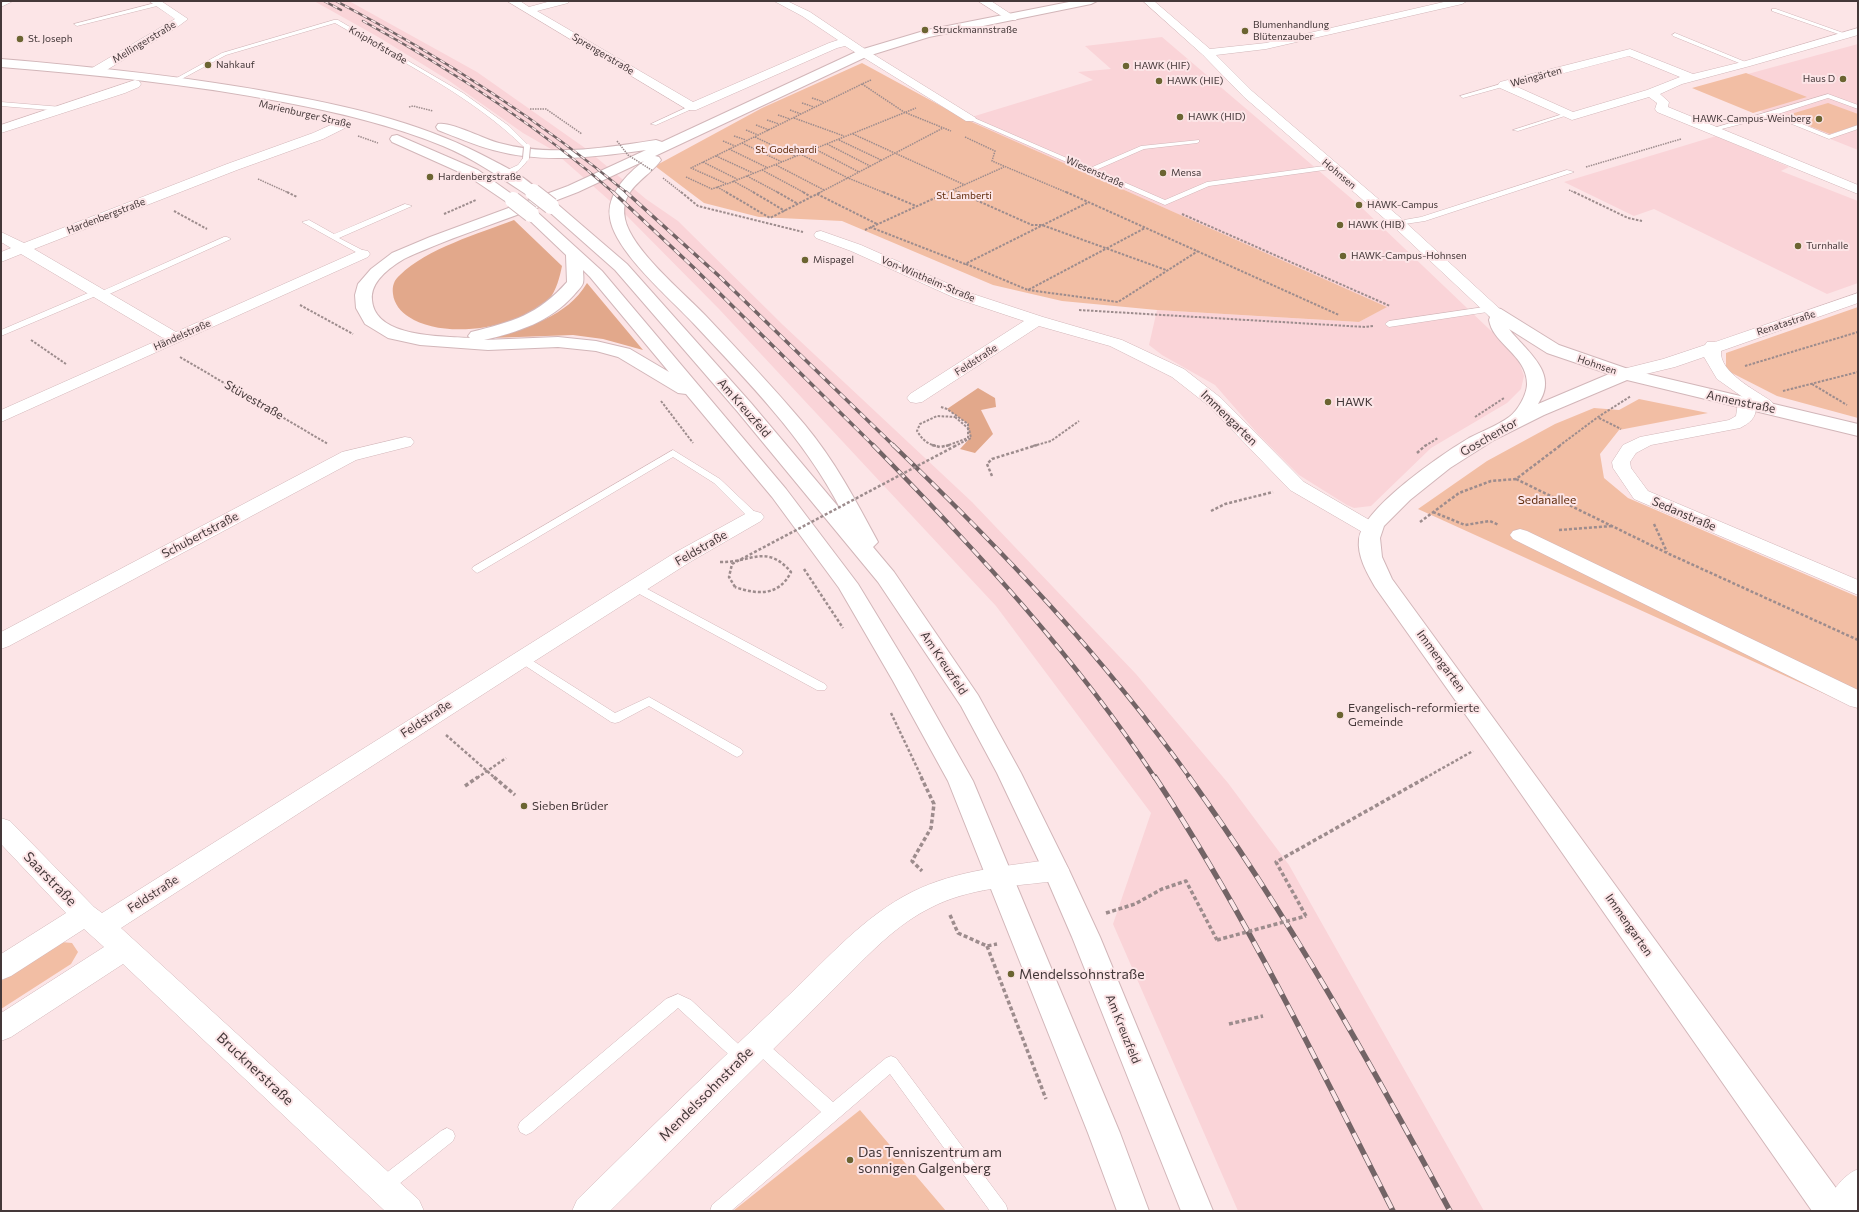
<!DOCTYPE html>
<html>
<head>
<meta charset="utf-8">
<style>
	body { margin:0 }
	#map { position:relative; width:1859px; height:1212px; overflow:hidden; background:#fce5e7; font-family:Commissioner,sans-serif }
	canvas { display:block }
	.frame { position:absolute; inset:0; border:2px solid #443839; pointer-events:none }
</style>
</head>
<body>
<div id="map">
<canvas width="1859" height="1212"></canvas>
<div class="frame"></div>
</div>
<script>
const context = document.querySelector('canvas').getContext('2d');
context.lineJoin = 'round';
function fillPath(path, color) { context.fillStyle = color; context.fill(path, 'evenodd'); }
function stroke(path, color, width, dash) { context.strokeStyle = color; context.lineWidth = width; context.lineCap = dash ? 'butt' : 'round'; context.setLineDash(dash || []); context.stroke(path); }
function drawText(font, color, halo, rows, align = 'center') {
  context.font = font + ' Commissioner,sans-serif'; context.lineWidth = 4; context.setLineDash([]); context.textBaseline = 'middle'; context.strokeStyle = halo; context.fillStyle = color; for (const [text, x, y, turn = 0] of rows) {
    context.save(); context.translate(x, y); context.rotate((+turn || 0) * Math.PI / 180); context.textAlign = isNaN(turn) ? turn : align; if (halo) context.strokeText(text, 0, 0); context.fillText(text, 0, 0); context.restore();
  }
}
const built = new Path2D(`
	M314 1H349L477 72 585 148 646 199 678 221 783 325 972 502 1136 674 1228 783 1289 865 1484 1211H1238L1113 924 1151 813 996 606 719 309 626 215 551 149 523 133 448 80 380 38Z
	M1162 37 1359 205 1510 349 1519 362 1524 376 1521 389 1507 403 1431 448 1371 506 1354 508 1347 505 1299 475 1258 434 1215 385 1162 355 1149 345 1157 310 1359 322 1386 307 965 119 1093 80 1078 72 1111 69 1085 46Z
	M1858 44V150L1700 87Z
	M1716 136 1789 167 1781 171 1858 201V283L1827 294 1654 209 1634 216 1564 182Z`);
const green = new Path2D(`
	M862 63 965 119 1387 307 1359 322 1157 310 1062 301 993 285 842 221 759 217 704 203 655 166 762 108Z
	M1746 73 1807 97 1753 113 1692 88Z
	M1828 103 1858 114V125L1830 134 1784 116Z
	M1858 307V418L1777 396 1726 370V353Z
	M1639 399 1708 413 1619 430 1600 454 1604 478 1628 498 1858 597V709L1418 509 1487 461 1555 424 1594 408 1619 410Z
	M61 942 72 943 78 952 71 964 1 1009V981Z
	M860 1110 946 1211H733Z`);
const forest = new Path2D(`
	M514 220 562 266C560 276 556 292 549 299 520 329 443 340 409 317 401 312 394 304 393 294 392 286 394 280 400 275 426 249 480 233 514 220Z
	M587 283 643 350 603 339 573 335 491 338C527 327 567 317 587 283Z
	M978 388 995 398 996 407 981 410 993 434 975 453 960 449 970 438 968 424 947 409Z`);
const pathFar3 = new Path2D(`
	M871 80 862 84 904 112 951 131
	M862 84 691 168 727 184 916 108
	M812 98 824 102
	M802 103 814 107
	M409 107 413 106 433 111
	M530 109H546L582 134
	M790 110 801 114
	M778 115 790 119
	M794 118 844 136
	M767 120 779 124
	M756 125 769 130
	M746 130 758 135
	M853 134 965 185
	M358 136 378 143
	M734 136 746 140
	M755 137 795 156
	M965 137 995 151 992 161 1068 193
	M839 140 881 160
	M723 141 735 146
	M742 143 782 162
	M827 144 870 166
	M729 149 768 168
	M815 149 859 172
	M802 155 848 178 885 193
	M716 156 753 173
	M703 162 737 179
	M776 165 824 190
	M1586 167 1681 139
	M762 170 805 193
	M747 176 779 193
	M686 177 712 189 726 184
	M663 178 682 193
	M258 179 289 193
	M733 181 755 193
	M717 187 728 193
	M953 190 961 193
	M1569 190 1576 193
	M819 193 943 128
	M946 193 1004 167`);
const pathFar2 = new Path2D(`
	M287 192 297 197
	M681 192 698 206 803 232
	M726 192 770 218 821 192
	M753 192 785 211
	M777 192 798 204
	M803 192 811 197
	M883 192 916 206
	M958 192 1032 225H1042L1166 270
	M1066 192 1339 315
	M1574 192 1628 218 1642 221
	M817 194 877 224
	M174 211 207 229
	M444 214 476 200
	M1182 214 1390 306
	M870 227 965 264 1087 203
	M865 230 948 192
	M966 264 1028 290 1145 228
	M1028 290 1118 302 1198 251
	M300 305 353 334
	M1079 310 1365 327 1373 326
	M31 340 66 364
	M180 357 328 444
	M1745 366 1858 332
	M1812 384 1847 405
	M1783 391 1858 372
	M661 401 693 443
	M941 407 947 409 968 424V438L946 446
	M1475 417 1504 398
	M1599 418 1621 429
	M936 446C927 444 922 439 917 431L920 424 937 416 955 417
	M1033 446 1051 441 1079 421
	M1425 446 1438 438
	M1559 446 1598 417 1631 396`);
const pathFar1 = new Path2D(`
	M932 445 940 447 950 445
	M1417 453 1426 445
	M992 476 987 464 992 459 1037 445
	M1516 479 1667 553 1858 640
	M1211 511 1225 504 1273 492
	M1433 512 1465 525 1490 521 1499 525
	M1420 522 1459 493 1491 481 1516 479 1561 445
	M1654 524 1667 552
	M1559 530 1612 526
	M720 562C751 563 766 543 791 572 779 596 758 595 735 587
	M804 569 843 628
	M891 713 922 778
	M446 735 495 778
	M477 778 506 758
	M1425 778 1473 751`);
const path = new Path2D(`
	M494 777 515 795
	M921 777 934 804 931 828 912 861 922 871
	M465 786 478 777
	M1106 913 1135 904 1162 889 1186 881 1217 940
	M950 915 958 933 987 946 997 944
	M1306 916 1276 862 1427 777
	M987 946 1046 1099
	M1229 1024 1263 1016`);
const service = new Path2D(`
	M5 1H13L1 7V3Z
	M159 2 162 4 161 5 77 26 74 24Z
	M1772 9H1776L1849 35 1844 36 1772 11Z
	M334 20H338L463 93 509 126 530 147 525 148C471 95 400 61 335 23L226 55 178 81 173 80 222 53Z
	M1675 33 1748 63 1749 64 1744 65 1673 36 1672 35Z
	M1504 83 1507 85 1506 86 1463 98 1460 96Z
	M1828 94 1858 105V109L1828 98 1778 114 1829 135 1858 125V129L1829 139 1772 116 1710 132 1707 130Z
	M1 102 62 107 65 109 62 111 1 106Z
	M692 105 694 106V108L656 125 651 124Z
	M1566 113 1571 114 1518 131 1513 130Z
	M968 117H972L1090 168 1141 146 1199 140V142L1197 143 1144 149 1096 170 1165 200 1207 182 1331 165 1335 167 1331 169 1209 186 1165 205 968 119Z
	M524 157 529 158C524 166 514 177 503 176V172L518 165Z
	M1567 170 1574 172 1425 221 1398 225 1394 223 1398 221 1421 217Z
	M405 204 412 206 339 238 366 252V256H363L302 222 309 220 334 234Z
	M224 237H227L231 239 105 296 98 295 1 336V330L95 290 102 291Z
	M1491 306 1494 307V311L1389 327 1385 324 1389 321Z
	M673 450 720 479 758 515 759 517 758 519H750L714 483 673 457 481 571 477 573 472 569 473 567Z
	M636 583 825 684 827 687 825 690H817L632 590 631 587 632 584Z
	M522 654 615 713 649 697 741 749 743 752 741 755 737 757 733 755 649 706 619 722 615 723 611 722 518 661 516 658 518 655Z
	M678 994 691 1000 748 1053 751 1058 748 1063 743 1065 738 1063 678 1008 532 1132 526 1135 520 1132 518 1127 520 1122 666 999Z
	M757 1037 762 1039 833 1102 886 1058 891 1056 896 1058 1006 1205 1008 1211H990L890 1074 731 1211H710L712 1205 821 1112 752 1049 750 1044 752 1039Z
	M447 1128 453 1131 455 1136 453 1141 389 1192 383 1194 377 1192 375 1186 377 1180 441 1131Z`);
const minor = new Path2D(`
	M149 1H161L188 19 176 28 100 74H92L90 71 92 68 175 19Z
	M507 1H520L529 7 551 1H569L568 3 537 11 693 102 829 43 838 40 802 16 774 1H787L810 12 868 51 976 118 974 121H966L845 46 837 48 696 110H688Z
	M978 1H991L1017 18 1016 20H1008Z
	M1143 1H1154L1210 49 1266 43 1448 1H1467L1462 4 1266 49 1216 55 1252 91 1403 220 1501 310 1503 313 1501 316 1495 318 1489 316 1393 226 1244 97 1203 55Z
	M1858 28V35L1750 66 1682 84 1660 94 1669 102 1668 107 1858 185V194L1657 112 1655 109 1657 103 1649 97 1572 120 1500 88 1498 85 1500 82 1630 49 1693 74 1742 62ZM1629 56 1680 77 1647 90 1573 112 1515 86Z
	M135 80 139 81 141 84 139 87 125 93 1 133V125Z
	M344 119 349 120 350 123 349 126 323 139 237 170 34 249 176 332 358 251 363 250 368 251 370 254 368 257 1 422V410L163 338 21 254 1 262V252L11 248 1 242V232L24 243 227 164 313 133Z
	M821 231 861 245 967 292 1043 317 1122 340 1184 369 1221 398 1304 482 1378 525 1381 529 1378 533 1371 535 1364 533 1290 490 1209 406 1172 377 1110 346 1039 326 922 402 916 403 910 402 907 398 910 394 1024 321 955 298 851 251 816 238 814 235 816 232Z
	M1858 293V303L1721 351C1719 372 1755 390 1771 401L1774 405 1771 409 1765 410 1756 407C1756 418 1750 423 1740 428L1651 445 1636 453 1630 462 1631 468 1648 491 1858 580V595L1634 499 1613 468 1612 462 1623 445 1640 437 1729 420 1736 416 1738 403 1741 399 1744 398 1717 379 1704 357 1675 367 1625 379 1619 378 1616 374 1619 370 1663 359 1705 345 1707 342H1715Z
	M405 437 411 438 414 442 411 446 356 460 9 646 1 649V632L342 452Z
	M754 511 761 513 764 517 761 521 690 562 530 664 121 928 419 1200 424 1211H385L123 964 11 1037 1 1041V1013L104 947 84 929 11 976 1 980V954L66 913 1 844V818L10 821 94 907 102 913 676 552 747 513Z
	M1520 529 1527 531 1858 690V708L1850 706 1513 539 1510 535 1513 531Z
	M1056 859 1065 863 1069 870 1065 877 1056 881C1014 886 968 888 930 908 902 922 880 943 858 965L610 1211H572L577 1200C647 1131 717 1063 789 995 827 959 864 916 912 892 956 870 1007 866 1056 859Z
	M1858 1169V1211H1823C1830 1194 1841 1176 1858 1169Z`);
const tertiary = new Path2D(`
	M1495 308 1501 309 1559 345 1631 370 1858 424V436L1627 380 1544 415 1494 440 1450 468 1410 500 1384 526 1380 538 1382 557 1392 579 1844 1199 1848 1211H1812L1487 745 1375 587C1367 573 1357 556 1359 539 1363 508 1442 454 1469 438 1482 431 1497 426 1509 417 1518 411 1527 394 1527 384 1527 361 1506 350 1495 334 1492 330 1490 325 1489 320L1490 317 1487 313 1489 309ZM1509 329 1547 353 1609 374 1538 404C1560 373 1526 351 1509 329Z`);
const secondary = new Path2D(`
	M1074 1H1097L1091 4 929 37 868 56 655 156 659 157 661 160C648 179 619 188 625 219 631 249 683 292 705 315 739 351 773 387 805 425 835 461 856 501 878 542L873 547 894 572 978 695 1021 773 1069 870 1100 937 1213 1211H1181L1072 937 1043 870 997 773 961 706 878 582 737 411 615 270 546 209 544 206 545 205 531 210 536 211 602 271 786 489 858 584 912 673 973 781 1120 1133 1149 1211H1117L1088 1133 948 781 893 681 839 588 772 497 686 394 678 393 618 357 596 351 558 347 488 350 420 345 388 338 365 324 356 308 355 295 358 284 371 269 392 253 430 237 568 186 646 150C595 157 544 164 493 150 474 145 456 137 438 130L436 127 438 124C450 121 484 139 499 143 550 157 605 148 656 140L662 142 860 50 927 30ZM644 161C627 174 606 195 610 218 615 252 671 299 694 324 748 382 805 439 841 510L751 403 627 264 556 203 552 202 578 192ZM525 212 524 214 526 217 566 255 567 282C538 315 512 322 471 332L468 336 470 338C442 336 375 338 372 300 370 282 389 268 404 259 411 255 420 252 429 248 460 235 493 224 525 212ZM583 270 590 277 669 372 630 349 596 341 558 337 484 340C518 332 550 322 574 295 577 291 582 287 583 283 584 279 583 274 583 270Z
	M1 59C96 67 192 77 286 95 357 108 428 125 492 160 504 166 532 181 539 192L537 195H527C500 177 474 159 443 146 392 125 337 112 283 102 190 84 96 75 1 67Z
	M397 135 478 170 520 200 518 203H508L468 176 392 142 390 139 392 136Z`);
const railFar3 = new Path2D(`
	M324 1 341 10
	M336 1C440 56 537 118 627 193
	M363 21C452 70 538 126 614 193`);
const railFar2 = new Path2D(`
	M613 192 693 267 874 446
	M626 192 719 276 894 446`);
const railFar1 = new Path2D(`
	M873 445C975 549 1075 656 1155 778
	M893 445C1002 550 1102 655 1190 778`);
const rail = new Path2D(`
	M1155 777C1246 915 1318 1064 1393 1211
	M1189 777C1288 915 1370 1062 1450 1211`);
const pathBridgeFar3 = new Path2D(`
	M617 141 628 155 653 171`);
const pathBridgeFar2 = new Path2D(`
	M955 417 969 429 971 438 955 446`);
const pathBridgeFar1 = new Path2D(`
	M735 587 729 577 732 564 957 445`);
const pathBridge = new Path2D(`
	M1217 940 1306 916`);
const serviceBridge = new Path2D(`
	M526 158 527 147`);
const secondaryBridgeFar1 = new Path2D(`
	M532 192 534 193`);
const secondaryBridge = new Path2D(`
	M533 192 551 206
	M513 200 531 214`);
const markers = [
	[925,30,4,"#6b6431"],
	[1245,31,4,"#6b6431"],
	[20,39,4,"#6b6431"],
	[208,65,4,"#6b6431"],
	[1126,66,4,"#6b6431"],
	[1843,79,4,"#6b6431"],
	[1159,81,4,"#6b6431"],
	[1180,117,4,"#6b6431"],
	[1819,119,4,"#6b6431"],
	[1163,173,4,"#6b6431"],
	[430,177,4,"#6b6431"],
	[1359,205,4,"#6b6431"],
	[1340,225,4,"#6b6431"],
	[1798,246,4,"#6b6431"],
	[1343,256,4,"#6b6431"],
	[805,260,4,"#6b6431"],
	[1328,402,4,"#6b6431"],
	[1340,715,4,"#6b6431"],
	[524,806,4,"#6b6431"],
	[1011,974,4,"#6b6431"],
	[850,1160,4,"#6b6431"]
];
const farPoinames = [
	["Blumenhandlung",1253,25],
	["Blütenzauber",1253,37],
	["Struckmannstraße",933,30],
	["St. Joseph",28,39],
	["Nahkauf",216,65],
	["HAWK (HIF)",1134,66],
	["Haus D",1835,79,"right"],
	["HAWK (HIE)",1167,81],
	["HAWK (HID)",1188,117],
	["HAWK-Campus-Weinberg",1811,119,"right"],
	["Mensa",1171,173],
	["Hardenbergstraße",438,177],
	["HAWK-Campus",1367,205],
	["HAWK (HIB)",1348,225],
	["Turnhalle",1806,246],
	["HAWK-Campus-Hohnsen",1351,256],
	["Mispagel",813,260]
];
const farStreetnames = [
	["Mellingerstraße",144,42,-31],
	["Kniphofstraße",378,45,30],
	["Sprengerstraße",603,54,31],
	["Weingärten",1536,77,-15],
	["Marienburger Straße",305,114,13],
	["Wiesenstraße",1095,172,24],
	["Hohnsen",1339,174,40],
	["Hardenbergstraße",106,216,-21],
	["Von-Wintheim-Straße",928,279,23],
	["Renatastraße",1786,323,-18],
	["Händelstraße",182,335,-24],
	["Feldstraße",976,360,-33],
	["Hohnsen",1597,365,19]
];
const farParknames = [
	["St. Godehardi",786,150],
	["St. Lamberti",964,196]
];
const streetNames = [
	["Stüvestraße",254,400,30],
	["Annenstraße",1741,402,12],
	["Am Kreuzfeld",744,408,49],
	["Immengarten",1229,418,44],
	["Goschentor",1489,437,-30],
	["Sedanstraße",1684,514,23],
	["Schubertstraße",200,535,-28],
	["Feldstraße",701,548,-30],
	["Immengarten",1441,661,54],
	["Am Kreuzfeld",944,663,56],
	["Feldstraße",426,719,-33],
	["Feldstraße",153,894,-33],
	["Immengarten",1629,925,55],
	["Am Kreuzfeld",1123,1029,68]
];
const poiNames = [
	["HAWK",1336,402],
	["Evangelisch-reformierte",1348,708],
	["Gemeinde",1348,722],
	["Sieben Brüder",532,806]
];
const parkNames = [
	["Sedanallee",1547,500]
];
const nearStreetnames = [
	["Saarstraße",50,879,46],
	["Brucknerstraße",255,1069,43],
	["Mendelssohnstraße",706,1094,-45]
];
const nearPoinames = [
	["Mendelssohnstraße",1019,974],
	["Das Tenniszentrum am",858,1152],
	["sonnigen Galgenberg",858,1168]
];
fillPath(built, '#fad4d8');
fillPath(green, '#f2bea4');
fillPath(forest, '#e2a88b');
stroke(service, '#d2b6b9', 1);
stroke(minor, '#d2b6b9', 1);
stroke(tertiary, '#d2b6b9', 2);
stroke(secondary, '#d2b6b9', 2);
stroke(pathFar3, '#9d8c8d', 1.5, [1.5, 1]);
stroke(pathFar2, '#9d8c8d', 2, [2.5, 1.5]);
stroke(pathFar1, '#9d8c8d', 2.5, [3, 2]);
stroke(path, '#9d8c8d', 3.5, [4, 2.5]);
fillPath(service, '#fff');
fillPath(minor, '#fff');
fillPath(tertiary, '#fff');
fillPath(secondary, '#fff');
stroke(railFar3, '#736466', 2.5);
stroke(railFar2, '#736466', 3.5);
stroke(railFar1, '#736466', 4.5);
stroke(rail, '#736466', 5.5);
stroke(railFar3, '#fce5e7', 1.5, [5]);
stroke(railFar2, '#fce5e7', 2.5, [7]);
stroke(railFar1, '#fce5e7', 3, [9]);
stroke(rail, '#fce5e7', 4, [12]);
stroke(serviceBridge, '#d2b6b9', 8, []);
stroke(secondaryBridgeFar1, '#d2b6b9', 14, []);
stroke(secondaryBridge, '#d2b6b9', 18, []);
stroke(pathBridgeFar3, '#9d8c8d', 1.5, [1.5, 1]);
stroke(pathBridgeFar2, '#9d8c8d', 2, [2.5, 1.5]);
stroke(pathBridgeFar1, '#9d8c8d', 2.5, [3, 2]);
stroke(pathBridge, '#9d8c8d', 3.5, [4, 2.5]);
stroke(serviceBridge, '#fff', 6);
stroke(secondaryBridgeFar1, '#fff', 12);
stroke(secondaryBridge, '#fff', 16);
for (const [x, y, r, color] of markers) { const dot = new Path2D(); dot.arc(x, y, r, 0, 2 * Math.PI); context.fillStyle = color; context.fill(dot); stroke(dot, '#fce5e7', 1.5); }
drawText('10px', '#443839', '#fce5e7', farPoinames, 'left');
drawText('10px', '#443839', '#fce5e7', farStreetnames);
drawText('10px', '#602b0b', '#fce5e7', farParknames);
drawText('12px', '#443839', '#fce5e7', streetNames);
drawText('12px', '#443839', '#fce5e7', poiNames, 'left');
drawText('12px', '#602b0b', '#fce5e7', parkNames);
drawText('14px', '#443839', '#fce5e7', nearStreetnames);
drawText('14px', '#443839', '#fce5e7', nearPoinames, 'left');
</script>
</body>
</html>
